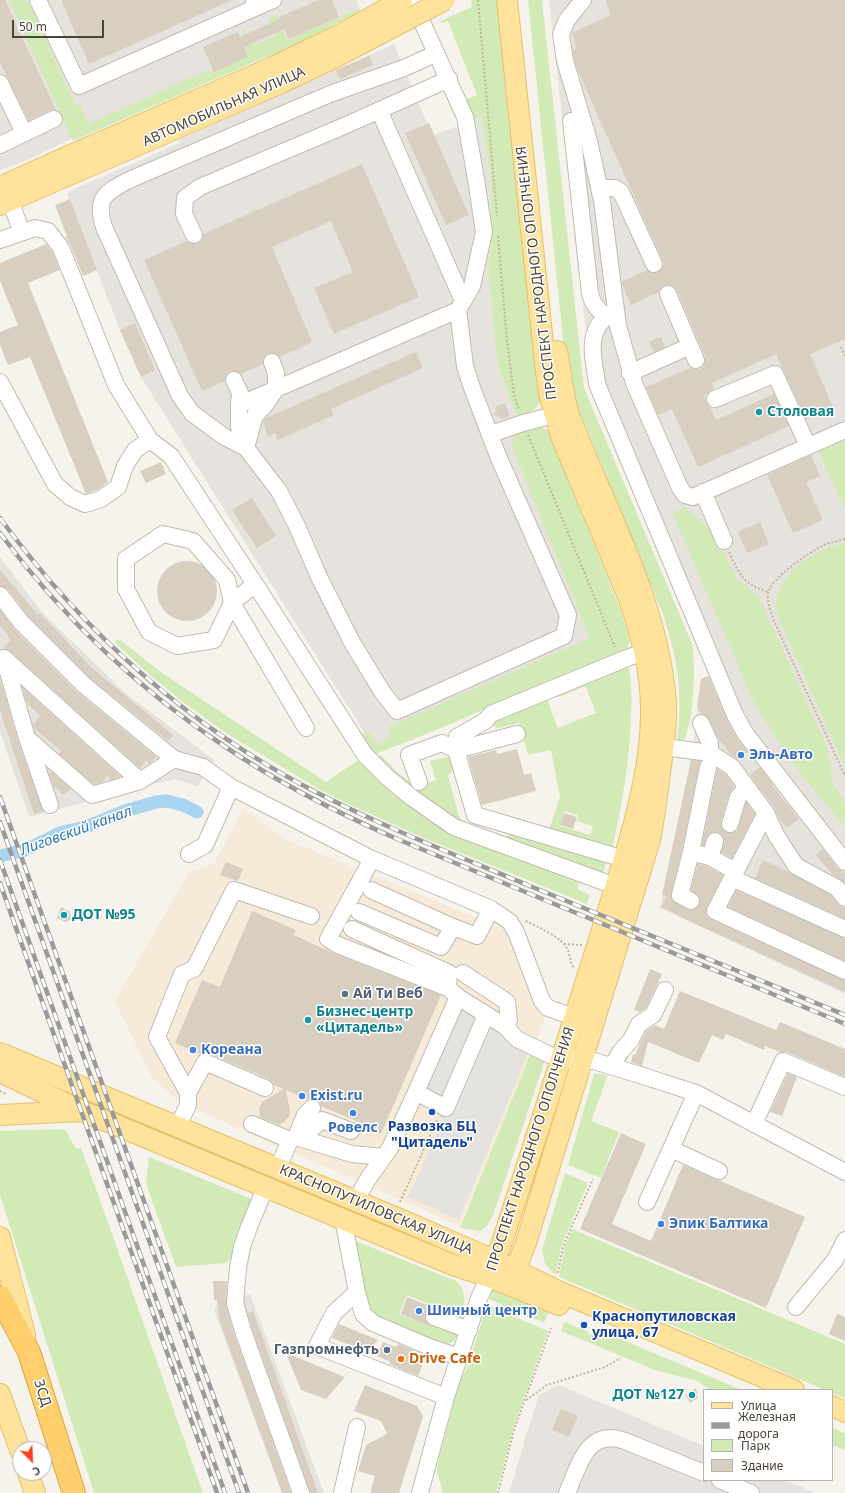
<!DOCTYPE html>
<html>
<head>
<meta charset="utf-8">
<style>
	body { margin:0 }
	#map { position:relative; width:845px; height:1493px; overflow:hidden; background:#f6f3ec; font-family:"Noto Sans",sans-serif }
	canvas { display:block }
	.legend { position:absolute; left:703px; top:1389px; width:130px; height:92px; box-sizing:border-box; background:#fff; border:1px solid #b7b4b0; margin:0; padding:5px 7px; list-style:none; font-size:12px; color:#4b4439 }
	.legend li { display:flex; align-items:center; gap:8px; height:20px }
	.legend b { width:20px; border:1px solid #b7b4b0 }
	.north { position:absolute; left:12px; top:1441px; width:40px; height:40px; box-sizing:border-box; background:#fff; border:1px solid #b7b4b0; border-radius:50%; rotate:156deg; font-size:11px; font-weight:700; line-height:16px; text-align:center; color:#4b4439 }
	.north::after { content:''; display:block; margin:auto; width:14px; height:18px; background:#fc3f1d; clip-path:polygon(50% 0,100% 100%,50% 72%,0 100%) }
	.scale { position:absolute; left:12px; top:20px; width:92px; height:18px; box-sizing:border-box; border:2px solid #4b4439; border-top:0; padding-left:5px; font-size:12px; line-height:14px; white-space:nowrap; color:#4b4439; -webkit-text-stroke:3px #fff; paint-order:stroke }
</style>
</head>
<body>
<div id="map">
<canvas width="845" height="1493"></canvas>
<ul class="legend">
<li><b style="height:5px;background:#ffe39c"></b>Улица</li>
<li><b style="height:5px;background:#9a9a9a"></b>Железная дорога</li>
<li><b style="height:11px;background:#d2eab5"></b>Парк</li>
<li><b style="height:11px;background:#d8cfc1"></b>Здание</li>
</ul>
<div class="north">С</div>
<div class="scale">50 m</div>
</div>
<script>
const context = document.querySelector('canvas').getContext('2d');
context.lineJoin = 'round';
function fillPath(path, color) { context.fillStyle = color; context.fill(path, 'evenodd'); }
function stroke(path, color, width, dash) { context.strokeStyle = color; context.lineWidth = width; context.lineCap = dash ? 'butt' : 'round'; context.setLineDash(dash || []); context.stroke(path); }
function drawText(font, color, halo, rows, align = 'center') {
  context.font = font + ' "Noto Sans",sans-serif'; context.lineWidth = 3; context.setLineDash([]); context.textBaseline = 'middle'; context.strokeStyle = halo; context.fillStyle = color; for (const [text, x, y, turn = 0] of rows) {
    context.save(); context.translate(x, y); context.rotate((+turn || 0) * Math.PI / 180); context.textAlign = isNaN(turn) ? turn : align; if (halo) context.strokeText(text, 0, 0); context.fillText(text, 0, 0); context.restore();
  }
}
const commercial = new Path2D(`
	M243 809 287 840 509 931 546 1015 460 1226 183 1104 152 1078 115 1001 189 872 214 864Z`);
const industrial = new Path2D(`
	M0 0H356L361 10 67 141 27 160 0 170Z
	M549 0H845V994L660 908 692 755 701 679 712 675 592 385Z
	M394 44 427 123H429L434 135 482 117 490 175 492 241 488 262 496 352 500 371 519 424 611 647 376 751 141 377 120 330 67 194 76 188 180 143 179 140Z
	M0 557 40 610 123 691 214 760 198 786 174 779 29 817 0 732Z
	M250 1294 324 1493H282L214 1310 217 1305Z
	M559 1385 704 1446V1480H785L815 1493H509L524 1444 523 1443 526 1433H527L539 1395Z`);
const green = new Path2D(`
	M9 0H28L76 106 80 105 88 124 206 71 213 72 249 57 244 45 247 44 241 30 244 29 253 46 276 36 268 19 276 16 287 40 358 9 359 12 268 58 266 57 73 141Z
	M471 0H499L541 398C538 410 527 414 517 418L500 371 496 352 488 262 492 241 490 175 482 117 472 120 463 101 477 95 448 21 441 23 440 21 472 7Z
	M528 0H542L584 388 692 644C696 665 694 723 683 742H677C683 692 678 659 662 612L577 406 566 368Z
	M538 425 547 430 549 434 621 611 630 642 626 650 407 742 375 754 360 735 368 731 377 744 392 737 388 727 590 638 513 449 512 443 515 433Z
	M845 439V509L818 450Z
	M685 507 704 524 720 544 737 579 758 596 827 747 833 784 845 802V827L802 776 755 705 672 512Z
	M845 543V767L779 619C778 614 775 608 776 603 777 580 806 555 827 548 832 545 839 545 845 543Z
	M119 639 162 673 326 782 360 759 390 788 565 874 564 877 579 883 577 889 590 895 587 904 426 839 344 802 317 788 226 733 183 702 150 675 114 642Z
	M628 664C632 681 632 698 631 715 630 760 622 803 613 846L611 848 549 830 560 797 551 750 528 755 519 723 499 728H496L494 726 493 720 547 699 558 728 596 713 585 686 560 697 555 695ZM564 811 578 815 577 821 593 826 590 835 560 826Z
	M381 755 397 772 416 787 436 780 430 761 452 756 454 769 448 776 459 816 462 821 461 822C430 807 402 782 378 757V756Z
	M511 833 607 860 603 873 505 838Z
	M530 1055 545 1060 494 1213 487 1226 480 1231 460 1228Z
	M594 1074 608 1075 591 1121 619 1132 601 1178 568 1165Z
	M61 1129 66 1131 76 1149 81 1148C123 1262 162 1378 203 1493H94L0 1195V1131Z
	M149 1157 254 1200 233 1257 226 1263 176 1267 146 1184Z
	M565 1173 588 1183 561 1246 556 1276 545 1264 542 1250Z
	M572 1229 845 1344V1398L832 1393V1390H825L559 1277 565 1245Z
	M353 1240 456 1281C467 1291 466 1305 461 1318L407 1295 399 1314 457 1335C454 1343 449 1345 442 1344L378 1320 370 1311 368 1305Z
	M494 1290 550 1309 544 1323 489 1299 492 1291Z
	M487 1305 548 1331 513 1430 496 1493H443L437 1471 438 1463 460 1378 466 1371Z
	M564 1322 589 1332 588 1334 598 1338 601 1331 742 1390H711L697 1381 655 1370 561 1331Z
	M832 1428 845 1433V1450L832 1445Z`);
const parking = new Path2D(`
	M451 1002 496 1028 528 1053 459 1220 408 1197 443 1120 412 1095Z`);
const canal = new Path2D(`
	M0 856 25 850 62 832 86 827 125 811 156 802 167 801 183 805 197 812`);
const building = new Path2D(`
	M0 0H5L56 110H50L29 121 0 63Z
	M61 0H232L89 64Z
	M319 0H332L339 17 289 39 284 29 244 47 248 57 214 72 203 47 238 32 240 37 280 19 279 17Z
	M605 0H845V339L810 354 833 407 806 419 776 354 712 383 714 389 704 395 706 403 710 407 716 420 774 394 789 426 698 467 672 409 658 415 646 387 690 368 695 369H700L704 365 705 362V356L677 290 674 287 669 285H664L661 288 659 292 631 305 622 284V282L647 270 653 273 658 272 662 269 664 263 577 69 574 59 573 50 577 48 572 33 611 15Z
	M369 56 373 65 340 79 336 70Z
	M429 123 469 215 446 225 405 133Z
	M362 164 419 297 334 334 314 288 353 272 331 221 272 247 312 342 280 357 274 353H268L265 356 263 364 241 374 235 371H230L226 375 225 381 202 391 144 260 187 241 193 244H198L202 240 203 234Z
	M70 199 97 270 83 276 70 244 65 237 67 236 55 205Z
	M46 244 53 253 60 270 28 283 108 482 97 490 86 494 30 357 8 365 0 345V332L18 325 0 281V263Z
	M135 323 155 370 141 377 120 330Z
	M661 337 665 347 654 352 649 342Z
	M416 352 423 368 331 409 334 415 278 440 275 433 268 437 263 423 264 419Z
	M505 403 510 416 501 419 499 416 493 415 497 410 496 406Z
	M811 455 820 476 806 482 823 520 793 533 767 475Z
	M161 462 166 474 146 483 140 471Z
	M252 498 276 536 257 548 232 510Z
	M760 522 769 544 747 553 738 532Z
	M157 591a30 30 0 1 1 60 0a30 30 0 1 1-60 0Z
	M0 570 38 615 40 613 92 668 173 735 168 741 90 678 28 616 8 589 0 586Z
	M0 610 14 629 77 692 156 757 151 763 149 764 146 760 140 768 10 651 6 649 4 647 11 640 0 625Z
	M708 676 727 720 737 738 748 752 737 759 730 754 717 736 709 719 706 715 702 714 697 707 701 679Z
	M0 679 18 741 43 811 34 814 0 710Z
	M22 687 121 777 111 780 107 776 102 782 94 784 59 754 61 751 34 728 33 725 40 716 27 703Z
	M517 749 524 775 531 773 536 791 482 805 468 757 496 750 497 754Z
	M691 760 700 761 682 850 671 893 672 900 687 909 692 910 696 909 699 905 700 900 699 896 691 890 698 864 706 866 723 875 707 907 706 912 707 917 711 920 845 980V992L698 925 661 907 667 896 662 895Z
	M760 767 772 783 771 784 799 819 787 828 779 818 774 807 750 775Z
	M717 769 725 774 734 786 729 794 721 821V826L723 830 728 833H733L737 831 746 802 755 814 732 858 721 852 724 839 722 835 718 832H713L709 834 704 846 702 845Z
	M52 772 71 789 63 795 56 787H54L49 774Z
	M564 813 577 817 573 829 560 825Z
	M823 849 837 868 845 874V883L833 875 816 855Z
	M763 860 789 872 831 895 838 904 845 907V919L755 878Z
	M226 862 243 869 238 881 220 875Z
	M736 890 845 938V961L728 907Z
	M61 907 69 911 73 919 65 922 57 918Z
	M252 911 296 930 294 935 335 954 441 995 382 1132 321 1106 319 1102 315 1099 308 1100 286 1090 290 1111 289 1116 284 1122 279 1125 260 1117 259 1109 262 1102 284 1089 274 1085 269 1079 209 1053 201 1054 175 1043 202 980 220 987Z
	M650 969 662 974 646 1008 640 1012 634 1010Z
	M680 991 776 1030 780 1022 845 1049V1077L787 1052H780L765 1046 764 1050 726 1034 723 1040 712 1035 699 1063 648 1042 642 1066 631 1062 633 1054 635 1055 646 1031 655 1025 664 1029Z
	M788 1073 797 1077 782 1116 770 1112Z
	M621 1133 646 1144 612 1224 651 1241 683 1165 805 1217 766 1308 580 1229Z
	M213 1281H227L226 1305 234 1334 291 1493H282L219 1319 217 1300H214Z
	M407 1297 434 1308 428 1309 425 1314V1319L430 1326 401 1314Z
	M253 1311 266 1347 318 1493H310L252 1328 248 1313Z
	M837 1314 845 1317V1341L829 1334Z
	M339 1324 378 1340 367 1352 332 1338Z
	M383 1342 396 1347 398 1344 413 1350 412 1353 425 1358 418 1376 389 1364 391 1362 377 1356Z
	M286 1353 345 1377 326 1399 301 1390Z
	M365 1385 417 1406 423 1416 399 1493H370L375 1476 358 1471 366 1445 387 1434 381 1421 354 1411Z
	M696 1388 698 1398 690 1403 685 1395Z
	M561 1409 578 1416 569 1437 552 1430Z`);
const path = new Path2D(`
	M478 0 497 216
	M498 236 507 341 514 395 519 410
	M841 347 845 356
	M528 435 615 647
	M845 539C838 541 831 542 824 545 810 552 770 578 768 594 767 603 771 612 774 621L845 776
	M729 552C741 577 742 583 768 592
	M526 921C538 927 562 937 568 950 570 956 570 963 574 968
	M564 944 582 945
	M0 1091 6 1094
	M364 1125 382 1133
	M400 1202 438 1118
	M558 1273 563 1246 593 1179
	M526 1400 547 1385 605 1367 621 1358
	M498 1493 514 1430 551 1328`);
const minor = new Path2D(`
	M38 0 79 86 257 7 254 0
	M412 0 465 117 476 179 484 232 472 286 458 310 465 366 471 385 498 456 568 615 564 636 397 711 383 693 353 644 319 577 297 526 279 491 246 448 239 427V405L458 310
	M583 0 567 20 561 34 565 61 589 141 602 201 618 326 634 383 680 488 685 495 693 497 845 430
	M257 7 273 0
	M0 83 24 133
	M379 110 463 301
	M571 121 590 293C592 304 598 309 606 317
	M0 145 54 119
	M599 188H615L621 192 654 264
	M10 201 22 232
	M194 235 184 214 185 198 200 187 344 126 449 79
	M0 240 35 228 48 231 61 248 116 385 150 440 171 456 255 584 365 755 387 777 411 797 454 827 615 886
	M668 294 696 360
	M616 314 606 317C602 321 598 325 596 330 589 346 595 367 597 384L735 715 745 733 845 862
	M272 362 276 373V389L265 405 255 415 246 448 223 436 192 413 180 396 104 227C95 199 104 193 129 180L330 94 404 68 435 54
	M630 373 690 346
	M234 380 240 393 239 405
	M0 382 55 484 70 497 85 504 101 499 118 487 125 466 135 450 150 440
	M715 399 775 374 808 446
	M491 434 523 423 554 415
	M703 492 724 541
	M255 584 232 603 214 640 177 646 149 632 126 589V559L163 534 193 541 227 580 232 603 306 728
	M0 595 21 622 84 685 174 759 203 767 231 787 372 859 491 909 510 922 516 932 542 1001 548 1008 585 1021
	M4 658 140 781 174 759
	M4 658 27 738 50 805
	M701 723 710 743V753
	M28 739 92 795 140 781
	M664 747 710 753 732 767 766 813 776 835 796 866 837 888 845 898
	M419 782 409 755 442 743 456 750 517 734
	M766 813 715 911 845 971
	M730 824 738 797 747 787
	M691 852 710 857 735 871
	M189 854 205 845 231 787
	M710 857 715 841
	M372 859 328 939 338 945 448 988 458 997
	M624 859 475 815 456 750 457 737 485 721 491 714 627 658 644 652
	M732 878 845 929
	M371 890 453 927
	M691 901 680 895 691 852 708 767
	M359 912 441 947 453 927 477 936 491 909
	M352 929 449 973 448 988
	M463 973 507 1002 509 1020 506 1027
	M612 1066 621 1051 631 1040 639 1024 653 1015 665 990
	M416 1092 446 1108 486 1015
	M188 1093 157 1037 182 974 194 969 234 890 311 916
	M696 1093 845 1172
	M252 1124 290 1140
	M754 1124 783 1061 845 1087
	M178 1126 188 1105V1093L205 1062 265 1088
	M296 1137 352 1154 383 1157
	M296 1137 306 1133 322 1120 351 1131
	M671 1149 719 1171
	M278 1168 290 1140 296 1137 305 1115 312 1108
	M266 1186 249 1227 242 1247 238 1268 235 1303 243 1331 301 1493
	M355 1201 368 1179 390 1148 416 1092 458 997 506 1027 517 1039 550 1055 562 1059 594 1061 640 1075 696 1093 647 1202
	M343 1219 357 1292 363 1314 373 1323 432 1348 460 1357
	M357 1292 334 1313 317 1346 446 1397
	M796 1307 835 1260 845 1240
	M434 1317 469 1330
	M720 1480 751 1493
	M342 1493 357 1427
	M420 1493 446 1397 479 1298 489 1277
	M567 1493C579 1466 587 1427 625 1441L704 1473`);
const major = new Path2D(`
	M0 187 55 162 275 66
	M0 205 281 83
	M0 1053 402 1220 494 1260 560 1292 794 1390
	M0 1072 82 1111 453 1265 489 1277 559 1305
	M0 1115 80 1111
	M0 1237 25 1335
	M515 1271 526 1243 650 840C655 815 658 790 661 765 664 745 667 724 666 704 659 600 604 508 568 412L565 399 557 351
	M489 1277C494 1261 501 1246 506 1230 539 1127 573 1024 605 920 625 855 652 777 651 709 651 671 641 635 629 599L561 436 550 398 546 372 507 0
	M0 1394 20 1450
	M832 1406 845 1412
	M28 1473 35 1493`);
const highway = new Path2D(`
	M0 1297 29 1352 74 1493`);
const rail = new Path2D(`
	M0 518C82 630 186 724 310 789 381 826 456 855 530 886 635 929 740 972 845 1015
	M0 533C62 617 139 690 227 748 280 784 338 813 397 839L845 1024
	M0 797 248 1493
	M0 822 239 1493
	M0 860 225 1493
	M0 883 217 1493`);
const majorBridge = new Path2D(`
	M275 66 339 35 402 0
	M281 83 332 59 445 0`);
const markers = [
	[759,412,4,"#0f9aa8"],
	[741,755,4,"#3f7fe0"],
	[64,915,4,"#0f9aa8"],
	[345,994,4,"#5c6f8a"],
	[308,1020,4,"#0f9aa8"],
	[193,1050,4,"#3f7fe0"],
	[302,1096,4,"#3f7fe0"],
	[432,1112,4,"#1a4fb4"],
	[353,1113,4,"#3f7fe0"],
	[661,1224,4,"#3f7fe0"],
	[419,1311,4,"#3f7fe0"],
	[584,1325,4,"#1a4fb4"],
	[387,1350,4,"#5c6f8a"],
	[401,1359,4,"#e8710a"],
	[692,1395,4,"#0f9aa8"]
];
const streetNames = [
	["АВТОМОБИЛЬНАЯ УЛИЦА",224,107,-24],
	["ПРОСПЕКТ НАРОДНОГО ОПОЛЧЕНИЯ",537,273,-97],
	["ПРОСПЕКТ НАРОДНОГО ОПОЛЧЕНИЯ",531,1149,-72],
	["КРАСНОПУТИЛОВСКАЯ УЛИЦА",376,1210,23],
	["ЗСД",42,1393,72]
];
const cultureNames = [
	["Столовая",767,412],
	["ДОТ №95",72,915],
	["Бизнес-центр",316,1012],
	["«Цитадель»",316,1028],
	["ДОТ №127",684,1395,"right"]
];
const shopNames = [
	["Эль-Авто",749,755],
	["Кореана",201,1050],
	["Exist.ru",310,1096],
	["Ровелс",353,1128,"center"],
	["Эпик Балтика",669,1224],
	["Шинный центр",427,1311]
];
const serviceNames = [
	["Ай Ти Веб",353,994],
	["Газпромнефть",379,1350,"right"]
];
const transitNames = [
	["Развозка БЦ",432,1127],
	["\"Цитадель\"",432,1143],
	["Краснопутиловская",592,1317,"left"],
	["улица, 67",592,1333,"left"]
];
const foodNames = [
	["Drive Cafe",409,1359]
];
const waterNames = [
	["Лиговский канал",76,831,-20]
];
fillPath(commercial, '#f7ead8');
fillPath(industrial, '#e6e2dd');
fillPath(green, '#d2eab5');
fillPath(parking, '#e5e3e0');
stroke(canal, '#a9d4f2', 13);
fillPath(building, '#d8cfc1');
stroke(minor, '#c2bbae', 18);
stroke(major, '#e6c16a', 22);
stroke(highway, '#e0a43c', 24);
stroke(path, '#c4b79f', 2, [2, 2]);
stroke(minor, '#fff', 16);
stroke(major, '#ffe39c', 20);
stroke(highway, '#ffcf6e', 22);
stroke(rail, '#9a9a9a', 4.5);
stroke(rail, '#fff', 3, [9]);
stroke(majorBridge, '#e6c16a', 22, []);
stroke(majorBridge, '#ffe39c', 20);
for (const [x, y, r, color] of markers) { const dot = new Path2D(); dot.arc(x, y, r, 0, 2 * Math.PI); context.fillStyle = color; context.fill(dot); stroke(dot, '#fff', 1.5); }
drawText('14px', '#4b4439', '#fff', streetNames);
drawText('bold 14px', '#0d838f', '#fff', cultureNames, 'left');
drawText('bold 14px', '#366cbe', '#fff', shopNames, 'left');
drawText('bold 14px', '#4e5e75', '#fff', serviceNames, 'left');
drawText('bold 14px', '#164399', '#fff', transitNames);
drawText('bold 14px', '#c56008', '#fff', foodNames, 'left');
drawText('italic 15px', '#2e7ab2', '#fff', waterNames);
</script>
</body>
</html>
